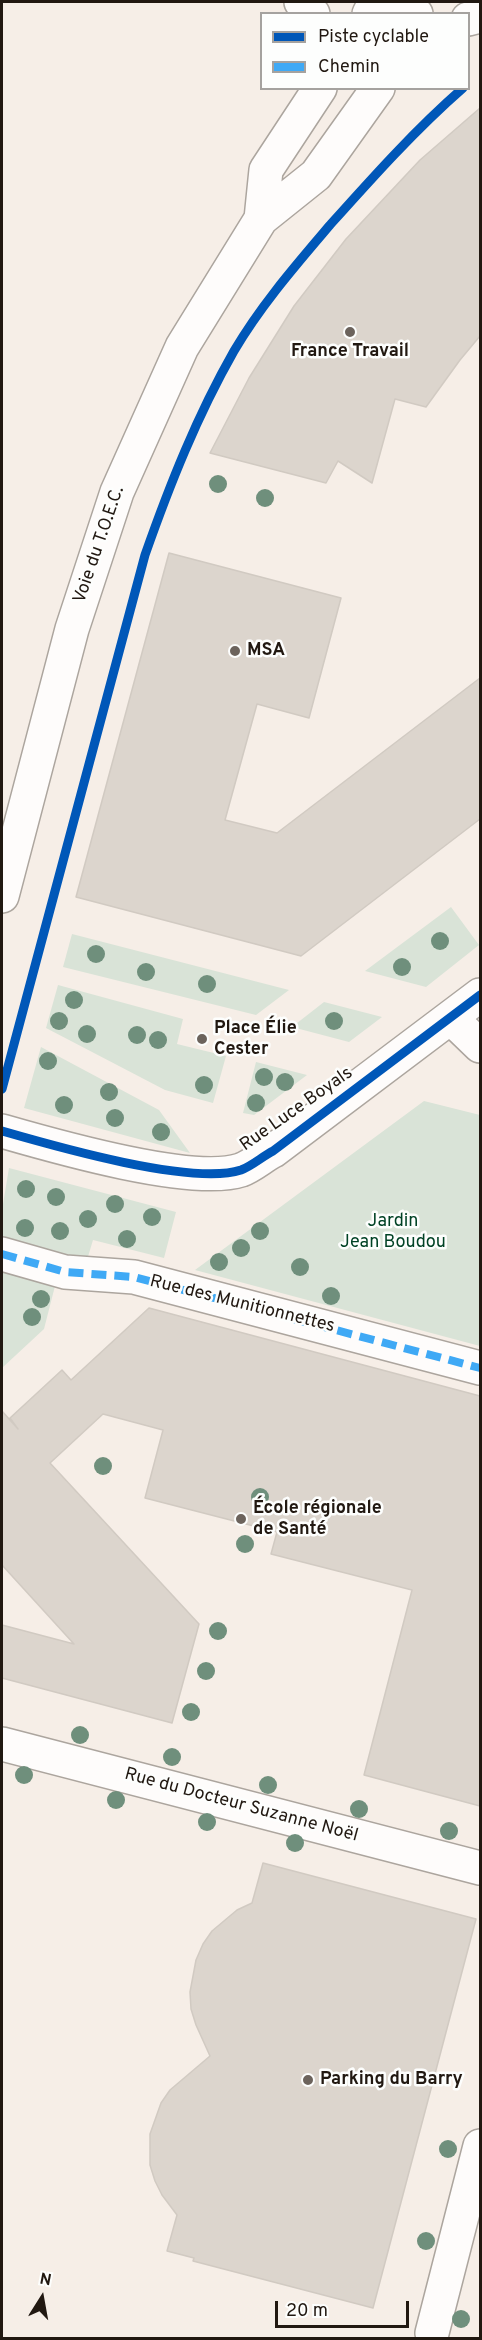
<!DOCTYPE html>
<html>
<head>
<meta charset="utf-8">
<style>
	body { margin:0 }
	#map { position:relative; width:482px; height:2340px; overflow:hidden; background:#f6eee7; font-family:Overpass,sans-serif }
	canvas { display:block }
	.frame { position:absolute; inset:0; border:3px solid #211811; pointer-events:none }
	.legend { position:absolute; left:260px; top:12px; width:210px; height:78px; box-sizing:border-box; background:#fdfefd; border:2px solid #a5a29f; margin:0; padding:8px 10px; list-style:none; font-size:18px; color:#211811 }
	.legend li { display:flex; align-items:center; gap:12px; height:30px }
	.legend b { width:30px; border:2px solid #a5a29f }
	.north { position:absolute; left:12px; top:2268px; width:60px; height:60px; -webkit-text-stroke:4px #fdfefd; paint-order:stroke; rotate:11deg; font-size:16px; font-weight:700; line-height:24px; text-align:center; color:#211811 }
	.north::after { content:''; display:block; margin:auto; width:21px; height:27px; background:#211811; clip-path:polygon(50% 0,100% 100%,50% 72%,0 100%) }
	.scale { position:absolute; left:275px; top:2301px; width:134px; height:27px; box-sizing:border-box; border:3px solid #211811; border-top:0; padding-left:8px; font-size:18px; line-height:21px; white-space:nowrap; color:#211811; -webkit-text-stroke:4px #fdfefd; paint-order:stroke }
</style>
</head>
<body>
<div id="map">
<canvas width="482" height="2340"></canvas>
<div class="frame"></div>
<ul class="legend">
<li><b style="height:8px;background:#0057b8"></b>Piste cyclable</li>
<li><b style="height:8px;background:#3fa9f5"></b>Chemin</li>
</ul>
<div class="north">N</div>
<div class="scale">20 m</div>
</div>
<script>
const context = document.querySelector('canvas').getContext('2d');
context.lineJoin = 'round';
function fillPath(path, color) { context.fillStyle = color; context.fill(path, 'evenodd'); }
function stroke(path, color, width, dash) { context.strokeStyle = color; context.lineWidth = width; context.lineCap = dash ? 'butt' : 'round'; context.setLineDash(dash || []); context.stroke(path); }
function drawText(font, color, halo, rows, align = 'center') {
  context.font = font + ' Overpass,sans-serif'; context.lineWidth = 5; context.setLineDash([]); context.textBaseline = 'middle'; context.strokeStyle = halo; context.fillStyle = color; for (const [text, x, y, turn = 0] of rows) {
    context.save(); context.translate(x, y); context.rotate((+turn || 0) * Math.PI / 180); context.textAlign = isNaN(turn) ? turn : align; if (halo) context.strokeText(text, 0, 0); context.fillText(text, 0, 0); context.restore();
  }
}
const green = new Path2D(`
	M451 907 479 945 426 987 365 971Z
	M72 934 289 990 256 1015 63 967Z
	M58 985 183 1019 177 1044 226 1056 213 1103 165 1090 46 1028Z
	M324 1002 382 1017 349 1042 292 1027Z
	M41 1047 159 1110 190 1153 24 1108Z
	M256 1062 307 1075 254 1115 243 1113Z
	M424 1101 480 1115V1346L195 1270Z
	M9 1168 176 1212 164 1258 93 1240 87 1260 2 1240V1210Z
	M2 1272 55 1286 44 1329 2 1368Z`);
const building = new Path2D(`
	M480 108V336L460 360 426 407 395 399 372 483 338 461 326 483 210 453 249 378 294 306 346 239 420 160Z
	M169 553 341 598 309 718 257 704 225 820 277 833 480 678V819L301 956 76 897Z
	M149 1308 480 1396V1806L364 1775 412 1590 271 1554 277 1532 145 1498 163 1430 103 1414 50 1463 199 1624 172 1723 2 1678V1625L74 1644 2 1565V1411L18 1429 10 1418 62 1370 71 1380Z
	M263 1863 476 1919 373 2308 193 2261 194 2258 167 2251 177 2215 162 2195 155 2181 150 2165V2134L161 2103 170 2090 210 2056 196 2025 191 2009 190 1992 196 1960 203 1944 212 1931 237 1910 252 1903Z`);
const pedestrian = new Path2D(`
	M2 1254 65 1272 134 1277 480 1368`);
const minor = new Path2D(`
	M451 1018 480 1046
	M2 1131C54 1146 192 1186 241 1170 252 1166 263 1156 273 1151L480 995
	M2 1744 480 1868
	M432 2333 480 2146`);
const tertiary = new Path2D(`
	M397 2 416 14
	M369 14 375 2
	M468 19 480 16
	M261 219 266 170 320 88
	M2 896 72 629 117 492 182 347 261 219 316 175 378 88`);
const motorway = new Path2D(`
	M301 2 313 14`);
const quiet = new Path2D(`
	M2 1254 65 1272 134 1277 480 1368`);
const cycleway = new Path2D(`
	M2 1089 145 555C170 484 197 416 234 351 261 305 296 265 330 225 373 177 415 130 463 88
	M2 1131C54 1146 192 1186 241 1170 252 1166 263 1156 273 1151L480 995`);
const trees = [
	[218,484],
	[265,498],
	[440,941],
	[96,954],
	[402,967],
	[146,972],
	[207,984],
	[74,1000],
	[59,1021],
	[334,1021],
	[87,1034],
	[137,1035],
	[158,1040],
	[48,1061],
	[264,1077],
	[285,1082],
	[204,1085],
	[109,1092],
	[256,1103],
	[64,1105],
	[115,1118],
	[161,1132],
	[26,1189],
	[56,1197],
	[115,1204],
	[152,1217],
	[88,1219],
	[25,1228],
	[60,1231],
	[260,1231],
	[127,1239],
	[241,1248],
	[219,1262],
	[300,1267],
	[331,1296],
	[41,1299],
	[32,1317],
	[103,1466],
	[260,1497],
	[245,1544],
	[218,1631],
	[206,1671],
	[191,1712],
	[80,1735],
	[172,1757],
	[24,1775],
	[268,1785],
	[116,1800],
	[359,1809],
	[207,1822],
	[449,1831],
	[295,1843],
	[448,2149],
	[426,2241],
	[461,2319]
];
const markers = [
	[350,332,6,"#6c635c"],
	[235,651,6,"#6c635c"],
	[202,1039,6,"#6c635c"],
	[241,1519,6,"#6c635c"],
	[308,2080,6,"#6c635c"]
];
const poiNames = [
	["France Travail",350,352,"center"],
	["MSA",247,651],
	["Place Élie",214,1029],
	["Cester",214,1050],
	["École régionale",253,1509],
	["de Santé",253,1530],
	["Parking du Barry",320,2080]
];
const streetNames = [
	["Voie du T.O.E.C.",100,545,-71],
	["Rue Luce Boyals",297,1110,-35],
	["Rue des Munitionnettes",242,1305,14],
	["Rue du Docteur Suzanne Noël",241,1806,15]
];
const parkNames = [
	["Jardin",393,1222],
	["Jean Boudou",393,1243]
];
fillPath(green, '#d9e3d7');
fillPath(building, '#dcd5cd');
stroke(building, '#d1cac2', 1.5);
stroke(pedestrian, '#aca59e', 36);
stroke(minor, '#aca59e', 36);
stroke(tertiary, '#aca59e', 36);
stroke(motorway, '#aca59e', 36);
stroke(pedestrian, '#fefcfb', 33);
stroke(minor, '#fefcfb', 33);
stroke(tertiary, '#fefcfb', 33);
stroke(motorway, '#fefcfb', 33);
stroke(quiet, '#3fa9f5', 8, [15, 8]);
stroke(cycleway, '#0057b8', 9);
context.fillStyle = '#6f8f7c';
for (const [x, y] of trees) { context.beginPath(); context.arc(x, y, 9, 0, 2 * Math.PI); context.fill(); }
for (const [x, y, r, color] of markers) { const dot = new Path2D(); dot.arc(x, y, r, 0, 2 * Math.PI); context.fillStyle = color; context.fill(dot); stroke(dot, '#fdfefd', 2); }
drawText('bold 18px', '#211811', '#fdfefd', poiNames, 'left');
drawText('18px', '#211811', '#fdfefd', streetNames);
drawText('18px', '#004225', '#fdfefd', parkNames);
</script>
</body>
</html>
